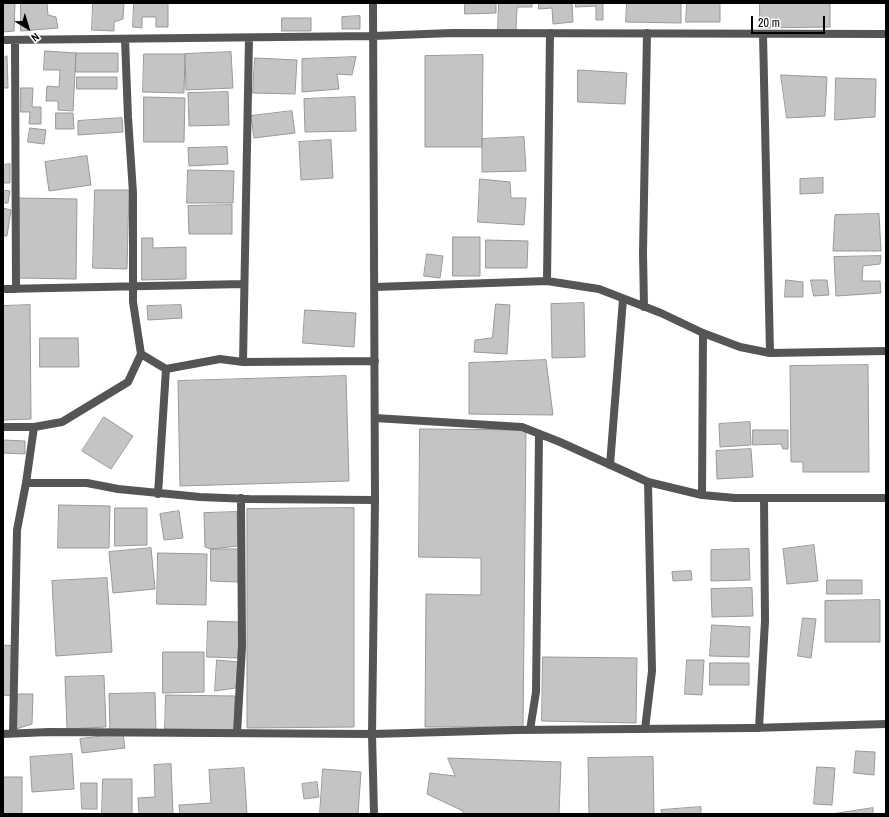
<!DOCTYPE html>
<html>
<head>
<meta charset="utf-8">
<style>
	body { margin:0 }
	#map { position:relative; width:889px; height:817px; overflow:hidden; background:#fff; font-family:"Archivo Narrow",sans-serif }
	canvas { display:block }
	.frame { position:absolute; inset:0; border:4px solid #000; pointer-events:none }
	.north { position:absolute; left:8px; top:8px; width:40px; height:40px; -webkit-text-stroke:3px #fff; paint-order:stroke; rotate:142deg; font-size:11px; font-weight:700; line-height:16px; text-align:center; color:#000 }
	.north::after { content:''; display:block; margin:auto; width:14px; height:18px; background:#000; clip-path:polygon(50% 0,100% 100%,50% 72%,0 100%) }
	.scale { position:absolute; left:751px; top:16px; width:74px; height:18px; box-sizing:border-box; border:2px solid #000; border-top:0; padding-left:5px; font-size:12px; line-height:14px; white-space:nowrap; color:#000; -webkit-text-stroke:3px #fff; paint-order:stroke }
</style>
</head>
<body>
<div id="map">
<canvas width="889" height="817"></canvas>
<div class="frame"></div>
<div class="north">N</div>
<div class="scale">20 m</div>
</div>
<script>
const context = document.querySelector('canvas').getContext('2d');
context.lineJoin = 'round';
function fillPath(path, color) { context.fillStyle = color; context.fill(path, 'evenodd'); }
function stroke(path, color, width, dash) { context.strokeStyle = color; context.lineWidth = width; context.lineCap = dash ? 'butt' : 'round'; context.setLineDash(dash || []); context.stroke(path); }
const building = new Path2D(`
	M3 3H15L14 31 3 32Z
	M21 3H47L48 15 56 17 58 28 21 31Z
	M93 3H124L123 19 114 22V31L92 30Z
	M134 3H168V27H156V17H142V28L133 27Z
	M465 3H496V13L465 14Z
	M499 3H532V7H517L516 30H498Z
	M539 3H572L573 22 553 24 552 8 539 9Z
	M576 3H603V20H596V6L576 7Z
	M627 3H681V23L626 22Z
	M687 3H720V22H686Z
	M760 3H830V27L760 28Z
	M360 16V29H342V17Z
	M282 18H311V31H282Z
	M45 51 76 53 73 111 58 110V101H46L47 86 59 87 60 70H44Z
	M231 52 233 88 186 90 185 54Z
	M76 53H118V72H76Z
	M144 54H185L184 93 143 92Z
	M483 55 482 147H425V56Z
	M7 56 8 88H3V59Z
	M356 57 352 75 337 74 339 89 302 92V59Z
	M255 58 297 60 295 94 253 93Z
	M578 70 627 73 625 104 578 102Z
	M781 75 827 77 825 116 787 118Z
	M77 77H117V89H77Z
	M836 78 876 79 875 117 835 120Z
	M21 88H33L32 107H41V124H29L30 112H21Z
	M228 92 229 125 189 126 188 93Z
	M144 97 185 98 184 142H144Z
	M355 97 356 131 305 132 304 99Z
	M292 111 295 133 254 138 251 116Z
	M56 113H73L74 129H56Z
	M122 118 123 132 78 135V121Z
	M30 128 46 130 44 144 28 142Z
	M524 137 526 171 482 172V139Z
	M331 140 333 178 301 180 299 142Z
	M227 147 228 164 189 166 188 148Z
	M87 156 91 185 49 191 45 162Z
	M10 164V183H3V165Z
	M188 170 234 171 233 203H187Z
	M823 178V193L800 194V179Z
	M480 179 510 182 511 198H526L524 225 478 222Z
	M3 190 10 191 8 203H3Z
	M95 190H129L127 269 93 268Z
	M19 198 77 199 76 279 18 278Z
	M232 205V234H189L188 206Z
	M3 208 11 210 7 236H3Z
	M879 214 881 251H833L835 215Z
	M453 237H480V276H453Z
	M142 238H153V248L186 247V279L142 280Z
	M486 240 528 241 527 268H486Z
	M427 254 443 256 440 278 424 276Z
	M881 256 880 264 863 266 862 281H880L881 293 836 296 834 257Z
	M786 280 803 282V297H785Z
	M811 280H827L829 295 814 296Z
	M584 303 585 357 552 358 551 304Z
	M496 304 510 305 507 354 474 352 475 340 492 338Z
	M30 305 31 419 3 420V306Z
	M181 305 182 318 148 320 147 306Z
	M305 310 356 313 354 347 303 343Z
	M40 338H78L79 367H40Z
	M546 360 553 415 469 414V363Z
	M868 365 869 472H803V462H791L790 366Z
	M346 376 349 481 180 486 178 381Z
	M104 417 133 436 111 469 82 451Z
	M750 422 751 445 720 447 719 424Z
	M420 429 526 430 523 727H425L426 594 481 595V558L419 557Z
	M753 430H788V449H783L781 444 753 445Z
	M3 440 25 441V454L3 453Z
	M751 449 753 477 717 479 716 451Z
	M59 505 110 506 109 548H58Z
	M115 508H147V545L115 546Z
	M354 508V727L247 728V509Z
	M179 511 183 538 164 540 160 514Z
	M237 512 238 546 211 549 205 547 204 513Z
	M814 545 818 581 787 584 783 549Z
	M151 548 155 589 113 593 109 552Z
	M211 549H239L238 582 211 581Z
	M749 549 750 580 711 581V550Z
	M158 553 207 554 206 605 157 604Z
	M691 571 692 580 673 581 672 572Z
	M107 578 112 652 56 656 52 581Z
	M827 580H862V594H827Z
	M752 588 753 616 712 617 711 589Z
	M880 600V642H825V601Z
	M803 618 816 619 811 658 798 656Z
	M208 621 239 622 238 658 207 657Z
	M712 625 750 627 749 657 710 656Z
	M3 645 15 646 13 696 3 695Z
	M163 652H204V692L163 693Z
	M543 657 637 658 636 723 542 721Z
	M217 660 238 662 236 688 215 691Z
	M687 660H704L702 695 685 694Z
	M710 663H749V685H710Z
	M104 676 106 727 67 729 65 677Z
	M155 693 156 730 110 731 109 694Z
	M18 694H33L32 724 16 729Z
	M166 695 235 696 234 730 165 729Z
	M123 734 125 748 82 753 80 739Z
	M856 751 875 752 874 775 854 773Z
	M72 754 74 789 32 792 30 757Z
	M653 757 654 814H589L588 758Z
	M448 758 561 762 559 814H463V811L427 794 430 773 455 776Z
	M171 764 173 814H139L138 798 155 797 154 765Z
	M817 767 835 768 832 805 814 804Z
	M244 768 247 814H180L179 805 211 803 209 770Z
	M323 769 361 772 358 814H320Z
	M3 777H22V814H3Z
	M103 779H132V814H102Z
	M317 782 319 797 304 799 302 784Z
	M81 783H97V809H82Z
	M701 807V814H662L661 810Z
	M873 808V814H832Z`);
const minor = new Path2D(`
	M373 3 375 500 372 734 374 814
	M763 34 770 353
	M125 39 128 117 133 193V302L141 354
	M3 40 373 36 452 33 886 34
	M15 40 16 289
	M547 281 550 33
	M375 287 547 281 599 289 661 313 703 333 740 347 770 353 886 351
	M3 289 244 284
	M644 307 643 253 647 33
	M243 362 249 38
	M375 418 522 427 560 442 648 482 702 495 735 498H886
	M3 427H34L62 422 128 382 141 354 166 369 220 359 243 362 375 361
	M34 427 26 483H87L118 489 200 497 249 499 375 500
	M610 465 623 299
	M158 494 166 369
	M702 495 703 333
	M759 728 765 621 764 498
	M645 729 652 671 648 482
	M530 730 536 692 539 434
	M13 733 17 530 26 483
	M237 733 242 647 241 498
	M3 734 49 732 372 734 516 730 752 728 886 724`);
fillPath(building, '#c4c4c4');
stroke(building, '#999', 1);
stroke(minor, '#555', 8);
</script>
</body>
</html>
